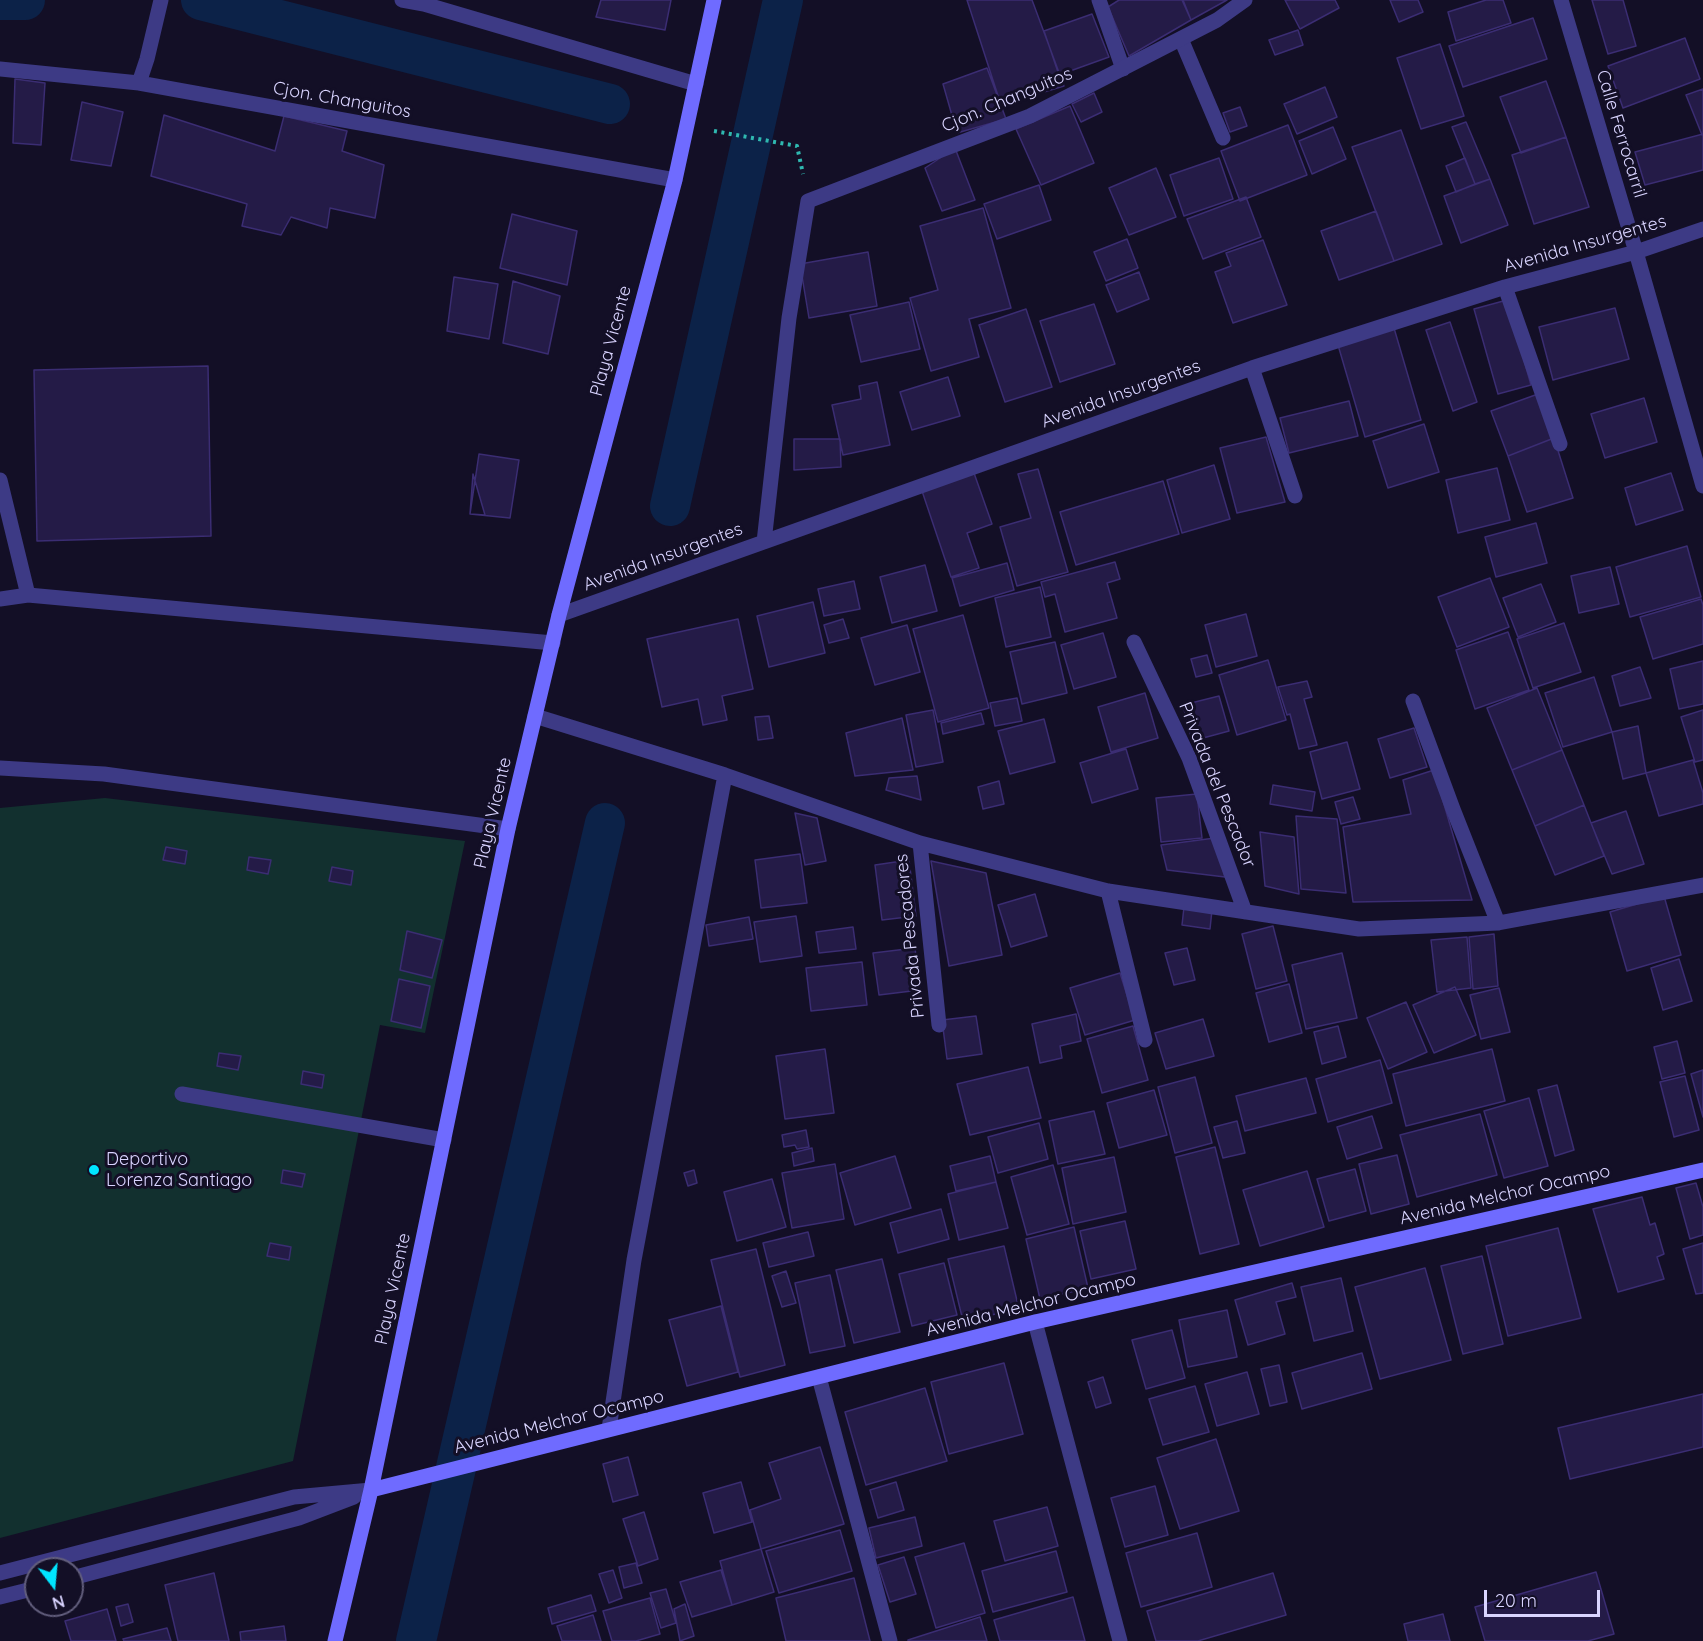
<!DOCTYPE html>
<html>
<head>
<meta charset="utf-8">
<style>
	body { margin:0 }
	#map { position:relative; width:1703px; height:1641px; overflow:hidden; background:#130f26; font-family:Quicksand,sans-serif }
	canvas { display:block }
	.north { position:absolute; left:24px; top:1557px; width:60px; height:60px; box-sizing:border-box; background:#130f26; border:2px solid #625e7d; border-radius:50%; rotate:164deg; font-size:16px; font-weight:700; line-height:24px; text-align:center; color:#d9d4ff }
	.north::after { content:''; display:block; margin:auto; width:21px; height:27px; background:#00e5ff; clip-path:polygon(50% 0,100% 100%,50% 72%,0 100%) }
	.scale { position:absolute; left:1484px; top:1590px; width:116px; height:27px; box-sizing:border-box; border:3px solid #d9d4ff; border-top:0; padding-left:8px; font-size:18px; line-height:21px; white-space:nowrap; color:#d9d4ff; -webkit-text-stroke:4px #130f26; paint-order:stroke }
</style>
</head>
<body>
<div id="map">
<canvas width="1703" height="1641"></canvas>
<div class="north">N</div>
<div class="scale">20 m</div>
</div>
<script>
const context = document.querySelector('canvas').getContext('2d');
context.lineJoin = 'round';
function fillPath(path, color) { context.fillStyle = color; context.fill(path, 'evenodd'); }
function stroke(path, color, width, dash) { context.strokeStyle = color; context.lineWidth = width; context.lineCap = dash ? 'butt' : 'round'; context.setLineDash(dash || []); context.stroke(path); }
function drawText(font, color, halo, rows, align = 'center') {
  context.font = font + ' Quicksand,sans-serif'; context.lineWidth = 6; context.setLineDash([]); context.textBaseline = 'middle'; context.strokeStyle = halo; context.fillStyle = color; for (const [text, x, y, turn = 0] of rows) {
    context.save(); context.translate(x, y); context.rotate((+turn || 0) * Math.PI / 180); context.textAlign = isNaN(turn) ? turn : align; if (halo) context.strokeText(text, 0, 0); context.fillText(text, 0, 0); context.restore();
  }
}
const green = new Path2D(`
	M105 798 465 841 425 1033 380 1025 293 1461 0 1538V808Z`);
const canal = new Path2D(`
	M0 0H25
	M201 0 610 104
	M670 506 783 0
	M416 1641 605 823`);
const building = new Path2D(`
	M601 0H671L665 30 596 17Z
	M967 0H1032L1064 86 1001 105Z
	M1119 0H1182L1191 20 1129 56 1108 7Z
	M1183 0H1227L1191 20Z
	M1285 0H1335L1339 8 1300 29Z
	M1390 0H1418L1423 12 1399 22Z
	M1486 0H1503L1511 23 1456 41 1448 12Z
	M1592 0H1623L1636 46 1608 54Z
	M1092 14 1109 57 1059 75 1044 31Z
	M1533 18 1547 59 1463 87 1449 46Z
	M1298 30 1303 45 1275 55 1269 40Z
	M1685 38 1700 79 1623 108 1608 66Z
	M1440 44 1464 116 1421 129 1397 58Z
	M987 68 1006 119 957 133 943 84Z
	M15 79 45 83 41 145 13 143Z
	M1546 81 1566 137 1521 153 1500 97Z
	M1325 87 1337 117 1297 134 1284 104Z
	M1703 89V134L1702 135 1686 95Z
	M1094 93 1102 112 1081 122 1072 104Z
	M82 102 123 112 111 166 71 160Z
	M1070 106 1094 163 1041 185 1016 129Z
	M1240 107 1247 126 1230 132 1223 113Z
	M164 115 275 151 284 116 347 131 342 151 384 165 375 218 330 208 327 228 291 217 281 235 242 226 247 204 151 176Z
	M1466 122 1490 179 1475 184 1452 127Z
	M1288 125 1307 175 1240 201 1221 151Z
	M1333 127 1346 159 1312 174 1299 141Z
	M1401 130 1442 244 1394 261 1352 147Z
	M1703 134V170L1645 185 1635 152Z
	M1566 137 1589 207 1534 224 1512 155Z
	M955 148 975 200 942 211 925 168Z
	M1219 158 1233 199 1184 216 1170 175Z
	M1465 158 1475 184 1456 192 1446 166Z
	M1156 168 1176 217 1129 235 1109 188Z
	M1490 179 1508 225 1461 243 1444 196Z
	M1039 185 1051 220 997 239 984 204Z
	M1246 197 1261 237 1203 259 1187 219Z
	M983 208 1011 308 969 319 979 357 931 371 910 298 938 290 920 226Z
	M1376 211 1394 261 1339 280 1321 231Z
	M512 214 577 231 567 285 500 268Z
	M1127 239 1138 268 1106 281 1094 252Z
	M1263 240 1287 305 1233 323 1215 272 1231 266 1226 253Z
	M868 252 877 306 809 318 800 264Z
	M1139 272 1149 299 1117 312 1106 285Z
	M454 277 498 284 489 339 447 331Z
	M513 281 560 296 548 354 503 343Z
	M1507 300 1531 385 1498 394 1474 309Z
	M909 302 920 349 861 362 850 315Z
	M1094 304 1115 364 1060 382 1040 321Z
	M1615 308 1629 359 1553 380 1539 327Z
	M1026 309 1052 387 1005 402 979 325Z
	M1450 322 1477 402 1453 411 1426 330Z
	M1394 328 1421 420 1365 437 1338 345Z
	M208 366 211 536 37 541 34 370Z
	M948 377 960 416 912 430 900 392Z
	M877 382 890 445 843 455 832 405 861 399 859 386Z
	M1538 394 1554 438 1508 456 1491 411Z
	M1644 398 1657 442 1605 458 1591 414Z
	M1349 401 1358 436 1289 453 1280 418Z
	M1424 424 1439 472 1388 488 1373 441Z
	M1266 437 1285 502 1237 513 1220 448Z
	M1554 438 1573 498 1527 512 1508 456Z
	M794 439H840L841 467 794 470Z
	M479 454 519 460 510 518 470 514Z
	M1214 465 1230 519 1182 533 1167 480Z
	M1497 468 1510 520 1458 533 1446 480Z
	M1038 469 1068 572 1017 586 1000 527 1031 518 1018 474Z
	M974 473 992 524 967 533 979 568 951 577 922 491Z
	M1671 473 1683 510 1636 525 1625 488Z
	M473 474 485 515 470 514Z
	M1163 481 1179 534 1076 565 1060 512Z
	M1536 523 1547 563 1496 577 1485 537Z
	M1687 546 1701 597 1630 617 1616 567Z
	M1115 562 1120 579 1107 583 1117 618 1065 632 1055 594 1045 597 1041 582Z
	M1007 563 1014 590 960 606 952 578Z
	M925 565 937 611 892 623 880 577Z
	M1610 567 1619 604 1579 613 1571 576Z
	M1490 578 1509 627 1457 647 1438 597Z
	M854 581 860 609 824 616 818 589Z
	M1541 584 1556 622 1518 637 1503 598Z
	M1040 587 1051 637 1006 647 995 598Z
	M1701 599 1703 605V644L1653 659 1640 617Z
	M813 602 825 653 769 667 757 616Z
	M1246 614 1257 656 1216 667 1205 625Z
	M963 615 989 708 938 722 913 629Z
	M738 619 753 689 722 696 727 720 703 725 698 699 662 707 647 639Z
	M843 619 849 638 829 643 824 625Z
	M1564 623 1581 672 1533 688 1517 639Z
	M907 625 920 672 875 685 861 638Z
	M1508 632 1529 690 1475 709 1456 650Z
	M1103 633 1116 677 1074 689 1061 645Z
	M1055 642 1067 693 1022 704 1010 652Z
	M1207 655 1212 673 1196 677 1191 659Z
	M1268 660 1286 720 1237 735 1219 675Z
	M1703 661V704L1679 709 1670 669Z
	M1640 667 1651 698 1620 706 1612 676Z
	M1594 677 1612 732 1563 747 1545 693Z
	M1307 681 1312 697 1304 699 1317 745 1299 749 1290 714 1287 715 1278 687Z
	M1537 688 1562 750 1512 770 1487 708Z
	M1145 693 1158 738 1111 752 1098 707Z
	M1219 696 1229 731 1192 741 1183 705Z
	M1017 698 1022 721 995 726 990 703Z
	M933 710 943 762 916 767 906 715Z
	M1703 710V760L1695 762 1681 717Z
	M981 713 984 724 943 734 941 723Z
	M769 716 773 738 758 740 755 717Z
	M902 718 913 770 855 776 846 733Z
	M1044 719 1055 762 1010 774 998 731Z
	M1638 726 1646 773 1623 779 1612 732Z
	M1414 728 1427 767 1390 778 1378 739Z
	M1347 742 1360 789 1322 799 1310 752Z
	M1126 749 1138 789 1092 803 1080 763Z
	M1562 750 1584 805 1535 826 1512 770Z
	M1693 760 1703 793V804L1659 816 1646 773Z
	M1434 770 1472 900 1353 902 1343 827 1411 814 1403 780Z
	M917 776 921 800 886 790 889 778Z
	M999 781 1004 804 983 809 978 787Z
	M1273 785 1315 792 1312 811 1270 804Z
	M1197 794 1202 838 1161 842 1156 798Z
	M1353 797 1360 819 1341 824 1335 802Z
	M1584 805 1604 856 1555 875 1535 826Z
	M1626 811 1644 864 1612 874 1591 823Z
	M795 813 817 818 826 861 805 865Z
	M1296 816 1337 819 1346 893 1301 889Z
	M1260 832 1294 837 1299 894 1265 886Z
	M1215 838 1225 877 1167 870 1161 845Z
	M166 847 187 851 185 864 163 860Z
	M800 854 807 903 761 908 755 860Z
	M249 857 271 860 268 874 247 870Z
	M909 860 916 916 882 920 875 865Z
	M931 861 986 873 1002 955 949 966Z
	M332 867 353 871 351 885 329 881Z
	M1035 894 1047 936 1011 947 998 905Z
	M1664 896 1681 955 1627 971 1610 912Z
	M1184 907 1212 910 1210 929 1182 925Z
	M796 916 802 956 760 962 754 922Z
	M749 917 753 939 709 946 706 925Z
	M1273 926 1287 981 1256 989 1242 934Z
	M853 927 856 949 819 953 816 932Z
	M407 931 442 940 432 978 400 970Z
	M1494 934 1498 986 1473 989 1469 937Z
	M1467 937 1471 988 1437 992 1431 940Z
	M915 948 920 990 879 995 873 953Z
	M1187 948 1195 980 1174 985 1165 953Z
	M1342 953 1357 1018 1306 1029 1292 965Z
	M1679 959 1692 1001 1663 1010 1651 968Z
	M862 962 867 1005 811 1011 806 968Z
	M1120 973 1135 1020 1085 1035 1070 988Z
	M399 979 430 986 421 1028 391 1021Z
	M1289 984 1302 1033 1269 1042 1256 993Z
	M1455 987 1476 1035 1434 1053 1413 1005Z
	M1499 988 1510 1032 1481 1039 1470 995Z
	M1406 1002 1427 1052 1388 1069 1367 1018Z
	M1076 1014 1081 1041 1060 1046 1062 1058 1040 1063 1032 1024Z
	M976 1016 982 1054 947 1059 942 1020Z
	M1203 1019 1214 1056 1166 1069 1155 1033Z
	M1133 1026 1148 1080 1102 1093 1087 1039Z
	M1338 1026 1346 1057 1322 1064 1314 1032Z
	M1677 1041 1685 1073 1662 1079 1654 1047Z
	M825 1049 834 1113 785 1119 776 1056Z
	M1492 1049 1505 1101 1406 1126 1393 1074Z
	M219 1053 241 1056 238 1070 217 1066Z
	M1380 1060 1392 1103 1328 1122 1316 1079Z
	M1028 1067 1041 1118 970 1135 957 1084Z
	M1703 1070V1117L1691 1074Z
	M303 1071 324 1075 322 1088 301 1084Z
	M1685 1076 1699 1130 1674 1137 1660 1082Z
	M1195 1077 1212 1143 1175 1153 1158 1087Z
	M1306 1078 1316 1113 1245 1131 1236 1096Z
	M1557 1085 1574 1150 1555 1156 1538 1090Z
	M1154 1090 1167 1135 1119 1148 1107 1103Z
	M1529 1098 1548 1166 1504 1178 1484 1111Z
	M1094 1111 1105 1154 1058 1164 1049 1121Z
	M1480 1114 1497 1175 1417 1197 1400 1135Z
	M1372 1116 1382 1148 1347 1159 1337 1127Z
	M1237 1121 1245 1153 1223 1158 1214 1127Z
	M1039 1123 1048 1159 998 1173 988 1137Z
	M806 1130 809 1147 797 1149 795 1145 784 1147 782 1135Z
	M1215 1147 1239 1244 1200 1254 1176 1157Z
	M812 1148 814 1161 794 1166 792 1153Z
	M1397 1155 1409 1204 1371 1214 1359 1164Z
	M895 1156 911 1208 855 1225 840 1173Z
	M990 1156 996 1182 956 1191 950 1166Z
	M1114 1157 1126 1212 1073 1224 1062 1168Z
	M835 1164 844 1219 792 1228 782 1173Z
	M1053 1165 1069 1224 1027 1235 1011 1177Z
	M1355 1169 1366 1211 1329 1221 1317 1179Z
	M283 1170 305 1174 302 1187 281 1183Z
	M694 1170 697 1183 688 1186 684 1173Z
	M1307 1171 1324 1227 1260 1246 1243 1190Z
	M772 1179 786 1227 737 1241 724 1192Z
	M996 1182 1008 1228 959 1240 948 1194Z
	M1696 1183 1703 1207V1235L1690 1239 1676 1188Z
	M1642 1197 1650 1225 1655 1223 1664 1254 1657 1257 1664 1279 1618 1292 1593 1209Z
	M941 1209 949 1239 898 1253 890 1223Z
	M1125 1221 1136 1269 1091 1279 1080 1231Z
	M1074 1227 1088 1288 1040 1299 1026 1239Z
	M1558 1228 1581 1318 1508 1336 1486 1246Z
	M808 1232 814 1256 769 1267 763 1243Z
	M270 1243 291 1247 289 1260 267 1256Z
	M1703 1243V1293L1696 1294 1683 1249Z
	M1004 1246 1019 1309 963 1321 948 1259Z
	M756 1249 785 1365 740 1377 711 1260Z
	M1482 1256 1503 1344 1463 1354 1441 1266Z
	M882 1259 900 1332 854 1343 836 1270Z
	M944 1263 957 1315 912 1326 899 1274Z
	M1425 1268 1451 1360 1380 1379 1355 1287Z
	M786 1271 796 1303 782 1307 772 1276Z
	M830 1275 845 1346 810 1353 795 1283Z
	M1341 1278 1353 1331 1314 1341 1301 1287Z
	M1292 1283 1296 1297 1276 1302 1285 1334 1248 1345 1235 1300Z
	M721 1306 738 1372 687 1386 669 1320Z
	M1227 1310 1237 1357 1188 1367 1179 1320Z
	M1172 1330 1185 1378 1146 1389 1132 1340Z
	M1362 1353 1372 1389 1302 1409 1292 1373Z
	M1004 1363 1023 1434 949 1454 931 1382Z
	M1279 1365 1287 1402 1270 1406 1261 1369Z
	M1247 1372 1259 1414 1217 1426 1205 1384Z
	M1103 1377 1111 1403 1096 1408 1088 1382Z
	M1195 1386 1209 1432 1163 1445 1149 1399Z
	M925 1388 947 1461 866 1485 845 1412Z
	M1703 1394V1447L1570 1479 1558 1428Z
	M1216 1439 1239 1511 1180 1529 1157 1458Z
	M820 1447 844 1524 761 1549 750 1510 781 1499 769 1463Z
	M628 1457 638 1495 613 1502 603 1464Z
	M741 1482 752 1522 714 1533 703 1493Z
	M896 1482 904 1510 878 1518 870 1490Z
	M1155 1486 1168 1535 1125 1547 1111 1498Z
	M1047 1507 1058 1546 1005 1561 994 1521Z
	M644 1512 658 1559 638 1566 623 1519Z
	M915 1517 922 1546 876 1558 869 1528Z
	M840 1530 852 1571 779 1593 766 1551Z
	M1197 1533 1212 1587 1141 1607 1126 1553Z
	M964 1543 985 1613 936 1628 915 1557Z
	M761 1549 774 1592 732 1605 720 1561Z
	M1056 1551 1067 1592 993 1612 982 1571Z
	M904 1557 916 1594 890 1602 878 1565Z
	M636 1563 642 1583 624 1588 619 1567Z
	M613 1570 622 1598 609 1603 599 1574Z
	M721 1570 732 1605 692 1617 680 1582Z
	M1596 1572 1614 1634 1588 1641H1485L1475 1607Z
	M214 1573 229 1641H178L165 1585Z
	M1273 1573 1286 1615 1198 1641H1156L1147 1611Z
	M854 1578 870 1641H786L776 1598Z
	M666 1589 676 1623 661 1628 650 1593Z
	M591 1595 596 1611 552 1624 548 1608Z
	M1073 1597 1085 1641H1000L994 1620Z
	M650 1598 660 1634 636 1641H612L603 1611Z
	M128 1604 133 1622 121 1626 116 1607Z
	M685 1604 694 1636 680 1641 674 1609Z
	M107 1609 116 1641H71L65 1621Z
	M1443 1614 1450 1641H1408L1404 1624Z
	M593 1615 601 1641H562L557 1626Z
	M980 1617 987 1641H908V1640Z
	M284 1626 286 1641H241L240 1632Z
	M167 1628 171 1641H124L123 1639Z`);
const path = new Path2D(`
	M714 131 797 146 803 174`);
const lane = new Path2D(`
	M1099 0 1123 69
	M1181 39 1223 138
	M182 1094 444 1140`);
const street = new Path2D(`
	M402 0 424 4 696 84
	M1561 0 1636 252 1703 486
	M0 69 139 83 675 180
	M139 83 147 59 161 0
	M1505 287 1560 444
	M1252 368 1295 496
	M0 480 28 595
	M764 542 789 318 808 201 1030 116 1217 20 1245 0
	M0 599 28 595 553 643
	M559 615 1252 368 1505 287 1636 252 1703 229
	M1134 642 1189 758 1245 912
	M1413 701 1453 809 1498 923
	M535 716 725 775 920 843 1108 891 1359 929 1498 923 1703 885
	M0 768 104 774 508 829
	M920 843 939 1025
	M1108 891 1145 1040
	M1035 1322 1120 1641
	M819 1377 890 1641
	M609 1429 634 1260 725 775
	M0 1573 294 1497 371 1490
	M72 1578 299 1518 354 1497
	M0 1597 36 1588`);
const secondary = new Path2D(`
	M371 1490 1035 1322 1703 1170
	M335 1641 371 1490 508 829 559 615 675 180 714 0`);
const markers = [
	[94,1170,6,"#00e5ff"]
];
const streetNames = [
	["Cjon. Changuitos",342,100,10],
	["Cjon. Changuitos",1007,100,-23],
	["Calle Ferrocarril",1621,134,73],
	["Avenida Insurgentes",1585,244,-16],
	["Playa Vicente",611,341,-75],
	["Avenida Insurgentes",1121,394,-20],
	["Avenida Insurgentes",663,557,-20],
	["Privada del Pescador",1217,785,68],
	["Playa Vicente",493,813,-77],
	["Privada Pescadores",910,936,-96],
	["Avenida Melchor Ocampo",1505,1195,-13],
	["Playa Vicente",393,1289,-78],
	["Avenida Melchor Ocampo",1031,1305,-14],
	["Avenida Melchor Ocampo",559,1422,-14]
];
const poiNames = [
	["Deportivo",106,1160],
	["Lorenza Santiago",106,1181]
];
fillPath(green, '#12302f');
stroke(canal, '#0c2248', 40);
fillPath(building, '#241b47');
stroke(building, '#3b2d73', 1.5);
stroke(path, '#2fb8b0', 4, [3, 4.5]);
stroke(lane, '#3d3a85', 15);
stroke(street, '#3d3a85', 15);
stroke(secondary, '#6f6bff', 15);
for (const [x, y, r, color] of markers) { const dot = new Path2D(); dot.arc(x, y, r, 0, 2 * Math.PI); context.fillStyle = color; context.fill(dot); stroke(dot, '#130f26', 2); }
drawText('18px', '#d9d4ff', '#130f26', streetNames);
drawText('18px', '#d9d4ff', '#130f26', poiNames, 'left');
</script>
</body>
</html>
